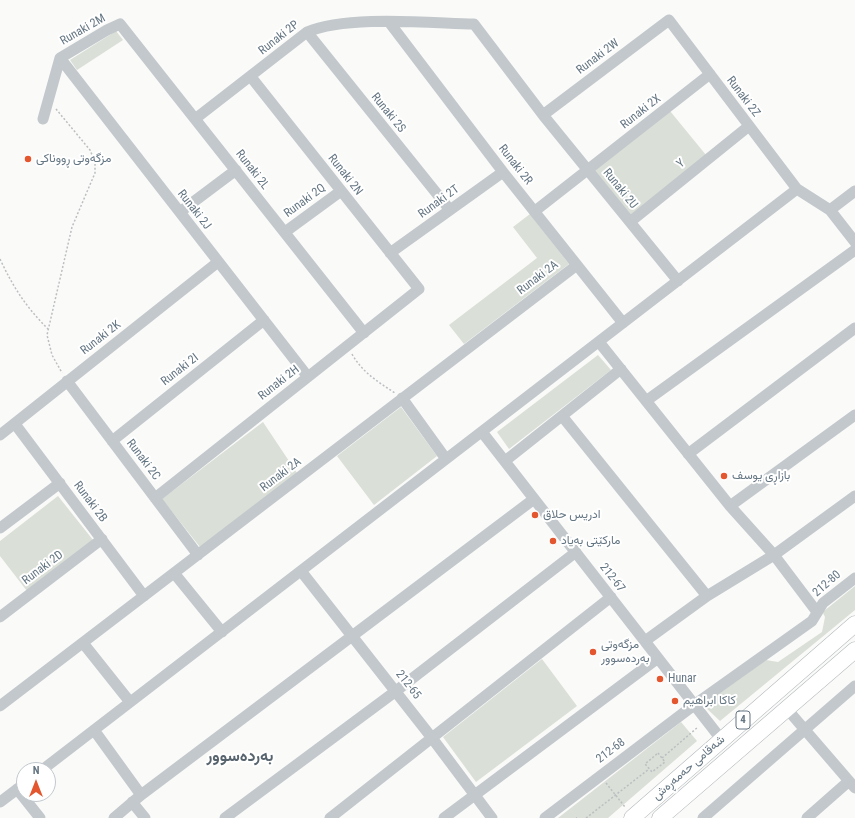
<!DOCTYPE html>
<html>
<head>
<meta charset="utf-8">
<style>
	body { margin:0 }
	#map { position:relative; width:855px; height:818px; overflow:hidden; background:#fafaf8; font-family:"Roboto Condensed",sans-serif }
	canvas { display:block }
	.north { position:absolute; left:16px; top:762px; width:40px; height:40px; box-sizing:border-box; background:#fff; border:1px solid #c1c8cd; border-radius:50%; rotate:0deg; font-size:11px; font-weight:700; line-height:16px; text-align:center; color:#657683 }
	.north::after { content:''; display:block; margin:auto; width:14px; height:18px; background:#e4572e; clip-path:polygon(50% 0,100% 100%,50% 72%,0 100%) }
</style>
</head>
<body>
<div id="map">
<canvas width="855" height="818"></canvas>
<div class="north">N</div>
</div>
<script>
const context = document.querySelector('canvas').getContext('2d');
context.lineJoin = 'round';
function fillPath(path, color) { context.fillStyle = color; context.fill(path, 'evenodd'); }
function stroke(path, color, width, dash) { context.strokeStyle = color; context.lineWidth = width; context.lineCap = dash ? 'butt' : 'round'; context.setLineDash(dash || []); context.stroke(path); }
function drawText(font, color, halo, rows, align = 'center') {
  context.font = font + ' "Roboto Condensed",Vazirmatn,sans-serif'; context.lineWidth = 4; context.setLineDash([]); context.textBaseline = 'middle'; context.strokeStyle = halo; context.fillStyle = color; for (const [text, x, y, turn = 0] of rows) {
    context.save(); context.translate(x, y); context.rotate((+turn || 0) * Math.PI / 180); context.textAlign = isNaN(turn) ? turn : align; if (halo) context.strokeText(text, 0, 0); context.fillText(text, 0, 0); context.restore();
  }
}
const green = new Path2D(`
	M116 31 123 40 77 70 70 60Z
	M670 111 706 155 631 215 594 170Z
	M530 214 569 264 464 344 449 325 537 258 513 227Z
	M598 355 611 370 509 449 497 432Z
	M401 407 437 456 374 505 337 456Z
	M263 422 297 473 200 547 162 499Z
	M58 496 93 540 27 591 0 556V541Z
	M855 586V610L720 721 703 705 766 660 778 662 822 632 825 617 823 613 824 611Z
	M542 659 577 706 476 782 443 737Z
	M681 722 697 741 608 818H558Z`);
const path = new Path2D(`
	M56 109 90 150 95 162V173L72 227 47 335 52 355 62 373
	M0 259C13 287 26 307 48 329
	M352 354C362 372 378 382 395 393
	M658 753 665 762 652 772 645 764Z
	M662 758 698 727
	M606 783 625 807
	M576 818H577
	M586 818 649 769`);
const minor = new Path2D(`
	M389 22 503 172 623 323
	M307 32 450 210
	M60 58 107 30 120 24 364 333
	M60 58 308 377
	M543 115 669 20 797 189 830 210 855 242
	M43 119 60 58
	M195 119 307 32C347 15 429 23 474 24L543 115 678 281
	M830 210 855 191
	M535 211 710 74
	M180 212 236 170
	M630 222 749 126
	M285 232 341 191
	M390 253 503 172
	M599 342 730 506 774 555 817 612
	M67 381 198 555
	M402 398 446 459
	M646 401 855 250
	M562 416 707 596
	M15 424 144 596
	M482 432 721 739
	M0 435 218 262
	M112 441 264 320
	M688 454 855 328
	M505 461 621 369
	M155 498 419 289 251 77
	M730 506 855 415
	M0 528 60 483
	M301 571 432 738 492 818
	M174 573 222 632
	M0 617 102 539
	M645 641 707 596 774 555 855 496
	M83 643 130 702
	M0 706 577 265
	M787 709 855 788
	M94 730 141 795
	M42 770 797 189
	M17 789 40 818
	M0 802 24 784
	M132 802 145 818
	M114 818 141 795 534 499
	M225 818 396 691 576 552
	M330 818 611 597
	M444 818 658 658
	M545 818 694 705 812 621 823 603 855 578
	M703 818 855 686
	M807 818 849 781`);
const highway = new Path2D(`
	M632 818 855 624
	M660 818 855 650`);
const markers = [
	[28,159,4,"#e4572e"],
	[724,476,4,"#e4572e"],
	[535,515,4,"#e4572e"],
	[553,541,4,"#e4572e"],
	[593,652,4,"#e4572e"],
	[660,679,4,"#e4572e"],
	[675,701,4,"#e4572e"]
];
const shields = [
	[743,720,14]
];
const shieldNames = [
	["4",743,720]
];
const streetNames = [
	["Runaki 2M",83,30,-30],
	["Runaki 2P",279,38,-38],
	["Runaki 2W",598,57,-37],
	["Runaki 2Z",743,97,53],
	["Runaki 2X",641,112,-38],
	["Runaki 2S",388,113,51],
	["Y",681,164,-39],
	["Runaki 2R",515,165,52],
	["Runaki 2L",252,170,52],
	["Runaki 2N",345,175,52],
	["Runaki 2U",620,189,51],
	["Runaki 2Q",305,201,-36],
	["Runaki 2T",439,202,-36],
	["Runaki 2J",194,210,52],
	["Runaki 2A",538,278,-37],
	["Runaki 2K",101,338,-38],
	["Runaki 2I",180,370,-38],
	["Runaki 2H",279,383,-38],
	["Runaki 2C",143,460,53],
	["Runaki 2A",281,475,-37],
	["Runaki 2B",90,502,53],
	["Runaki 2D",43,568,-37],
	["212-67",612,578,52],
	["212-80",827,584,-41],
	["212-65",408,685,52],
	["212-68",611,751,-37],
	["شەقامی حەمەڕەش",689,768,-41]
];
const poiNames = [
	["مزگەوتی ڕووناکی",36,159],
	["بازاڕی یوسف",732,476],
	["ادريس حلاق",543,515],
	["مارکێتی بەیاد",561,541],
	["مزگەوتی",601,645],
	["بەردەسوور",601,659],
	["Hunar",668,679],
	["کاکا ابراهيم",683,701]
];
const districtNames = [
	["بەردەسوور",240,757]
];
fillPath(green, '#dadfd7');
stroke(highway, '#b4b9bd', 17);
stroke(path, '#bbbfc2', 1.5, [2, 2]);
stroke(minor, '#c3c8cc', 11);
stroke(highway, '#fff', 16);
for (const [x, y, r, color] of markers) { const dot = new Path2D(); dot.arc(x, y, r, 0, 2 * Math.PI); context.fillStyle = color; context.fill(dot); stroke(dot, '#fff', 1.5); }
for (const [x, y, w] of shields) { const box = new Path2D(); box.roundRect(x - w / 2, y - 9, w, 18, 3); context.fillStyle = '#fff'; context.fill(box); stroke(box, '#657683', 1); }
drawText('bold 11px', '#657683', null, shieldNames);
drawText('12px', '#657683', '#fff', streetNames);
drawText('12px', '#657683', '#fff', poiNames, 'left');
drawText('bold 16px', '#57646e', '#fff', districtNames);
</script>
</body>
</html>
